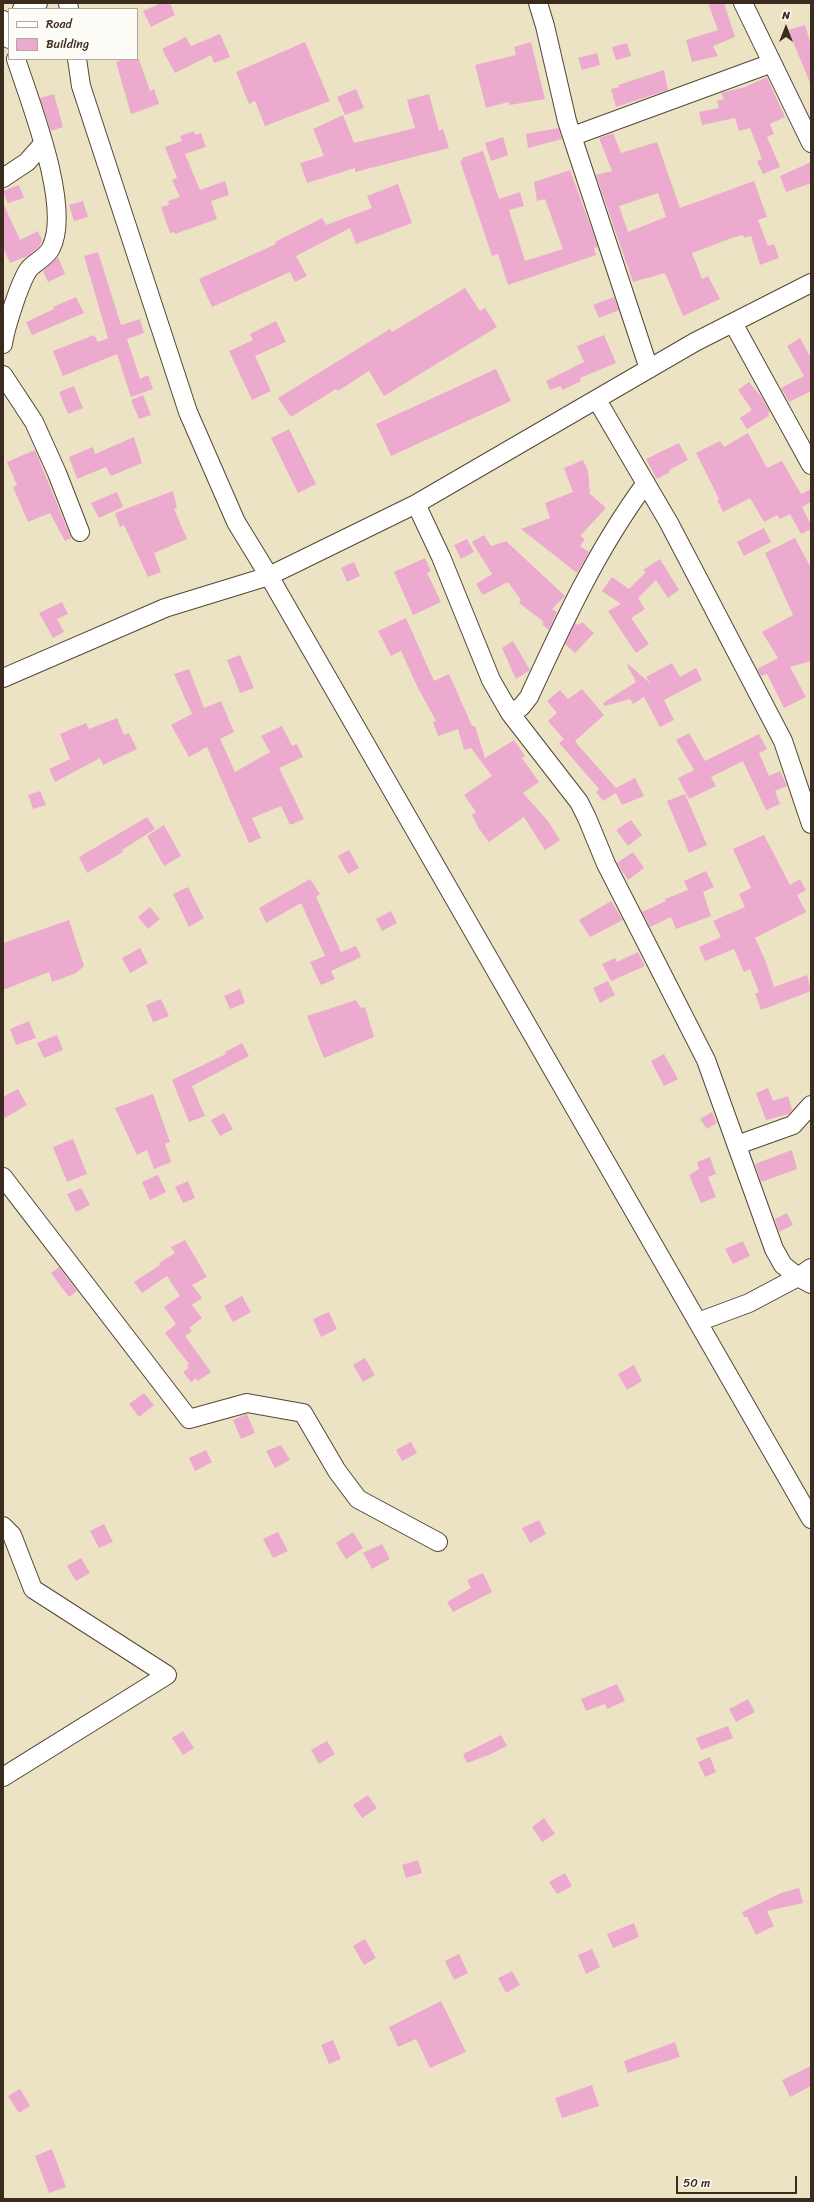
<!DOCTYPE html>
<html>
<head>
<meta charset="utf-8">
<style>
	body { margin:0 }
	#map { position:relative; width:814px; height:2202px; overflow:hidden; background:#ece3c4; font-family:Sriracha,sans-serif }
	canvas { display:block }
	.frame { position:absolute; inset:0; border:4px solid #3b2a1e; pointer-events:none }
	.legend { position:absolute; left:8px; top:8px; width:130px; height:52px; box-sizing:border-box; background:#fdfcf7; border:1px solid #afa8a0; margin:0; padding:5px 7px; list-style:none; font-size:12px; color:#3b2a1e }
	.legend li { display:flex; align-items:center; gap:8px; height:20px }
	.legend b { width:20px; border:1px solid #afa8a0 }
	.north { position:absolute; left:766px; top:8px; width:40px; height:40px; -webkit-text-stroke:3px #fdfcf7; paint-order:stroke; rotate:0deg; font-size:11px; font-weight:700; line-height:16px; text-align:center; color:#3b2a1e }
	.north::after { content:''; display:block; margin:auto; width:14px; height:18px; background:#3b2a1e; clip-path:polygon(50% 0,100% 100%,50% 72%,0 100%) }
	.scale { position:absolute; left:676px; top:2176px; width:121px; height:18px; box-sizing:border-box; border:2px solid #3b2a1e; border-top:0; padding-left:5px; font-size:12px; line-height:14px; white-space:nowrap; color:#3b2a1e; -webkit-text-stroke:3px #fdfcf7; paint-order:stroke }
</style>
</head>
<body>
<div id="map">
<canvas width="814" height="2202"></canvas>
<div class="frame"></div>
<ul class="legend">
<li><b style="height:5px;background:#fff"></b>Road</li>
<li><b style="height:11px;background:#edaacf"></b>Building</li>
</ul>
<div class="north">N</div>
<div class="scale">50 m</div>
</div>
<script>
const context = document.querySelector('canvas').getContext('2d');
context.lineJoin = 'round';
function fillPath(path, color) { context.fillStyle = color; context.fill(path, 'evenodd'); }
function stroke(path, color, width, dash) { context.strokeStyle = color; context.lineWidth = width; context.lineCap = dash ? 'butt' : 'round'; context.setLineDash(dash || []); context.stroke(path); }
const building = new Path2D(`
	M161 3H170L175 15 151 27 143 11Z
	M708 3H724L735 37 713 46 718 56 692 62 686 40 718 30Z
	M805 25 811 45V85L788 30Z
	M220 34 230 57 214 63 211 55 175 73 162 49 186 37 191 46Z
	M305 42 330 101 265 126 255 101 249 104 236 72Z
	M531 42 545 99 510 105 508 102 486 108 475 65 516 55 514 47Z
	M627 43 631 56 616 60 612 47Z
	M597 53 600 65 582 70 578 58Z
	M124 59H139L150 91 154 89 159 104 131 114 116 62Z
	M664 70 668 90 616 107 611 89 619 87 618 85Z
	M767 77 785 117 770 124 774 134 767 137 780 167 763 174 757 161 762 159 750 128 739 131 735 118 702 125 699 112 719 108 717 101 724 99 721 93 745 87Z
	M356 89 364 108 345 115 337 97Z
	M54 94 63 127 51 131 40 98Z
	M429 94 439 131 443 129 449 148 355 172V168L307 183 300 163 324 156 313 129 343 115 354 143 415 128 407 100Z
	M558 128 562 139 528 148 526 134Z
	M194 131 195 135 201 133 206 147 185 154 200 190 225 181 229 195 211 201 217 219 175 234 174 232 170 233 161 207 169 205 168 201 180 197 172 180 177 178 165 147 182 141 180 136Z
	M613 133 621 153 657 142 680 208 754 181 767 217 758 220 768 246 774 244 779 258 760 265 751 236 744 238 743 235 732 238 692 253 702 279 708 276 720 299 683 316 665 273 633 282 596 175 612 171 599 138ZM658 193 666 217 628 232 619 206Z
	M503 137 508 155 491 161 485 143Z
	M483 151 499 199 520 192 524 206 509 210 525 261 563 249 545 199 537 201 534 182 570 170 598 247 594 248 596 255 508 285 498 254 492 256 460 161 463 160 462 158Z
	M811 162V183L786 192 780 176Z
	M398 184 412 223 356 244 350 228 296 256 307 276 295 282 290 272 212 307 199 279 276 244 275 242 322 218 326 225 372 208 367 196Z
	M19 185 24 198 8 203 3 191Z
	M83 201 88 217 74 221 69 205Z
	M3 203 20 240 38 231 42 240 39 247 28 256 10 263 3 247Z
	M98 252 121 325 140 319 144 333 127 339 140 379 148 375 153 389 131 397 117 354 63 376 53 351 94 335 98 342 108 338 84 256Z
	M58 257 65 274 48 282 43 271Z
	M465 288 480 311 485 308 497 327 384 396 369 371 338 391 336 389 291 417 278 398 390 329 392 332Z
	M76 297 84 313 32 335 26 322 54 309 53 307Z
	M614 297 619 310 599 318 593 305Z
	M276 321 286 342 255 356 271 391 252 400 229 351 253 340 250 334Z
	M604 335 616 363 580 378 581 381 563 390 560 386 550 390 546 381 584 362 577 346Z
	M800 338 811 358V391L789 402 781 388 804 376 787 346Z
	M496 369 511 401 391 456 376 424Z
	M749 382 762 398 770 412 768 413 769 416 747 429 740 418 752 410 738 390Z
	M74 386 83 408 68 414 59 392Z
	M143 395 151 415 139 419 131 400Z
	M289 429 316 484 298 493 271 438Z
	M748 433 767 468 782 461 801 494 811 489V502L802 507 811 525V529L801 534 790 514 780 519 777 515 764 522 750 498 723 512 717 500 719 499 696 453 720 441 724 447Z
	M134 437 142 463 111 476 106 467 77 479 69 457 93 447 95 454Z
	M679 443 688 460 669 470 670 472 657 479 646 459Z
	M35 450 71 538 65 541 50 513 28 522 13 487 17 485 7 462Z
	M583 460 588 471 590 494 606 508 580 536 585 539 580 546 589 552 577 573 521 529 550 518 545 503 573 492 564 468Z
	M173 491 177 508 174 509 187 539 154 553 161 572 148 577 124 525 120 527 115 513Z
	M117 492 123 507 99 518 91 503Z
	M764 528 771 542 744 556 737 542Z
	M484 535 491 546 506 541 565 596 552 609 557 612 549 630 542 624 544 622 519 603 521 600 508 582 483 595 476 584 492 574 472 542Z
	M795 538 811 568V661L790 667 806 697 784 708 767 674 761 676 757 669 778 658 762 632 793 615 765 553Z
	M467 539 474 552 461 559 454 545Z
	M425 558 431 571 427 573 441 602 413 615 394 572Z
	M660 559 679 590 668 598 656 580 638 598 645 609 631 618 649 644 636 653 608 611 621 604 602 591 612 577 629 589 646 572 643 570Z
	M354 562 360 576 347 582 341 568Z
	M62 602 68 614 57 619 64 632 53 638 39 613Z
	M406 618 434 681 449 674 472 726H475L485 758 514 740 525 756 522 758 539 782 523 793 548 821 560 840 545 850 524 817 489 842 479 829 472 815 476 812 464 795 492 776 471 748 464 750 458 729 438 736 433 722 436 721 417 686 401 651 391 656 378 631Z
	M582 622 594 633 575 653 565 644 575 623 578 625Z
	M513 641 530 670 516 679 502 648Z
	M240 655 254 688 240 693 227 660Z
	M672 663 680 677 696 668 702 680 664 700 674 720 660 727 644 697 633 704 630 699 605 706 603 703 636 682 627 665 628 664 651 684 646 677Z
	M189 669 204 708 221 701 234 732 220 739 235 772 270 752 261 736 282 726 292 746 297 744 303 757 279 768 304 819 290 825 281 806 252 818 261 838 249 843 207 747 189 757 171 725 192 714 174 674Z
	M582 689 604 715 575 741 578 745 616 788 635 778 644 796 622 805 616 793 603 801 596 792 599 789 559 743 564 739 548 721 557 713 547 701 560 690 568 699Z
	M117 718 124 735 129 733 137 749 103 765 100 758 55 782 49 769 70 759 60 734 86 723 89 729Z
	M689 733 705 761 759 734 767 749 759 753 769 776 780 771 787 786 775 791 780 804 766 810 743 761 711 777 716 786 689 799 678 778 694 770 676 740Z
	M40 791 46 805 33 809 28 795Z
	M685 794 707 845 689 853 667 801Z
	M147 817 155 829 122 850 123 852 87 873 79 857Z
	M631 820 642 835 628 846 616 830Z
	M164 825 181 856 164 866 147 836Z
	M764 835 790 885 800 879 806 890 797 895 806 912 755 938 766 962 774 987 807 975 811 991 761 1010 755 994 759 992 750 969 744 972 734 949 705 961 699 947 721 937 713 921 745 907 739 894 751 888 733 849Z
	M349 850 359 868 348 874 338 856Z
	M633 852 644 868 628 880 617 863Z
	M706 871 714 887 703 892 711 916 676 929 671 917 650 927 642 912 666 901 665 899 688 890 684 881Z
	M310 879 320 894 316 897 341 952 356 946 361 957 331 971 335 979 321 985 310 962 325 956 301 903 266 923 259 908Z
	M188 887 204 918 189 927 173 894Z
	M611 901 623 920 590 937 579 920Z
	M150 907 160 919 148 929 138 917Z
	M391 911 397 923 382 931 376 919Z
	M69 920 84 966 76 973 52 982 49 972 3 990V943Z
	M140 948 148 963 130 973 122 958Z
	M638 952 645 966 611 981 602 964 615 958 617 962Z
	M608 981 615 995 600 1003 593 988Z
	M240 989 245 1003 230 1009 224 996Z
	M161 999 169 1016 153 1022 146 1005Z
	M356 1000 361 1008 365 1007 374 1037 324 1058 307 1016Z
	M29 1021 36 1038 16 1045 10 1029Z
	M57 1035 63 1050 44 1058 37 1043Z
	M242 1043 249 1056 192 1086 205 1116 189 1122 172 1080 226 1054 225 1052Z
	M664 1054 678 1079 664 1086 651 1061Z
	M768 1088 773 1101 788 1096 792 1110 789 1114 766 1120 756 1093Z
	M18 1089 27 1105 3 1119V1097Z
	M153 1094 170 1142 165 1144 171 1162 154 1169 147 1150 137 1155 115 1108Z
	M712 1112 717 1123 707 1129 700 1119Z
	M224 1113 233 1129 220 1136 211 1120Z
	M73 1139 87 1174 67 1182 53 1147Z
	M792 1150 797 1169 761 1182 755 1164Z
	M710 1157 716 1174 708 1177 716 1197 701 1203 689 1175 699 1169 697 1162Z
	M158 1175 166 1192 150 1200 142 1182Z
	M188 1181 195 1198 183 1203 175 1187Z
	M81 1188 90 1205 76 1212 67 1194Z
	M787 1213 793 1225 779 1232 775 1219Z
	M185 1240 207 1277 192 1285 202 1298 192 1305 202 1318 189 1328 192 1331 185 1336 211 1372 198 1381 196 1378 191 1382 183 1372 189 1368 187 1365 189 1364 165 1333 176 1324 164 1307 180 1296 167 1276 142 1293 134 1282 160 1265 159 1263 175 1253 171 1247Z
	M743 1241 750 1256 733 1264 725 1249Z
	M59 1267 77 1291 69 1297 51 1273Z
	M242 1296 251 1312 233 1322 224 1306Z
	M329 1312 337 1329 321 1337 313 1319Z
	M365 1358 375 1375 363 1382 353 1365Z
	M634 1365 642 1381 627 1390 618 1374Z
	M144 1393 154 1405 139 1417 129 1404Z
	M247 1414 255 1433 241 1439 233 1420Z
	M411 1442 417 1453 402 1461 396 1450Z
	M281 1445 290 1460 275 1468 266 1451Z
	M206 1450 212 1462 195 1471 189 1458Z
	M539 1520 546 1534 530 1543 522 1528Z
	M104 1524 113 1542 99 1548 90 1531Z
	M278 1532 288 1551 273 1558 263 1539Z
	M353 1532 363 1548 346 1559 336 1543Z
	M382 1544 390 1559 372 1569 363 1553Z
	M81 1558 90 1573 76 1581 67 1566Z
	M483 1573 492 1592 453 1612 447 1602 471 1588 467 1580Z
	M617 1684 625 1701 607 1709 605 1704 586 1711 581 1699Z
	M748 1699 755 1712 736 1722 729 1709Z
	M728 1726 733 1738 701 1750 696 1738Z
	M183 1731 194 1748 183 1755 172 1738Z
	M501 1735 507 1746 491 1754 467 1763 463 1754Z
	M327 1741 335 1754 319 1764 311 1750Z
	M710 1757 716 1772 705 1777 698 1762Z
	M368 1795 377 1808 362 1818 353 1805Z
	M544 1818 555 1834 542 1842 532 1827Z
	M418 1860 422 1873 406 1878 402 1865Z
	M565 1873 572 1886 557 1894 549 1882Z
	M799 1888 803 1903 767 1911 774 1926 756 1935 747 1917H744L742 1912 781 1893Z
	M634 1923 639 1937 613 1948 607 1934Z
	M365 1939 376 1958 364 1965 353 1946Z
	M592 1949 600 1967 586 1974 578 1955Z
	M459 1954 468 1973 454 1980 445 1961Z
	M512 1971 520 1985 506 1993 498 1978Z
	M441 2001 466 2052 430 2068 416 2039 398 2047 389 2027Z
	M333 2040 341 2059 329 2064 321 2045Z
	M675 2042 680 2057 628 2073 624 2061Z
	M811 2066V2086L790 2097 782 2080Z
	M592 2085 599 2106 562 2118 555 2098Z
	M20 2089 30 2106 19 2113 8 2096Z
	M52 2149 66 2187 49 2193 35 2156Z`);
const minor = new Path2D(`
	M68 3 69 9
	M538 3 545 26 567 121 649 369
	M743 3 811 143
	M22 9 38 3
	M3 20 9 39
	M77 59 81 86 188 412 236 522 269 576 811 1519
	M573 136 772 63
	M3 178 27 162 43 144
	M733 323 811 465
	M3 344C5 329 20 281 29 269 35 262 47 257 51 248 72 207 30 102 16 59
	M3 375 34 422 57 473 80 532
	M597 400 669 523 783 741 811 824
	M416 504 441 557 491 680 510 713 579 802 587 818 606 864 706 1060 774 1249 783 1265 798 1277 811 1268
	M3 678 165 608 269 576 416 504 695 342 811 283
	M510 713 521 707 529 697C563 623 597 549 646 483
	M737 1145 793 1125 811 1105
	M3 1177 189 1419 247 1403 303 1413 337 1471 358 1499 438 1542
	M698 1322 749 1303 798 1277 811 1284
	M3 1526 12 1535 33 1589 167 1675 3 1777`);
fillPath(building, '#edaacf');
stroke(minor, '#564637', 20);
stroke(minor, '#fff', 18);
</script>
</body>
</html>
